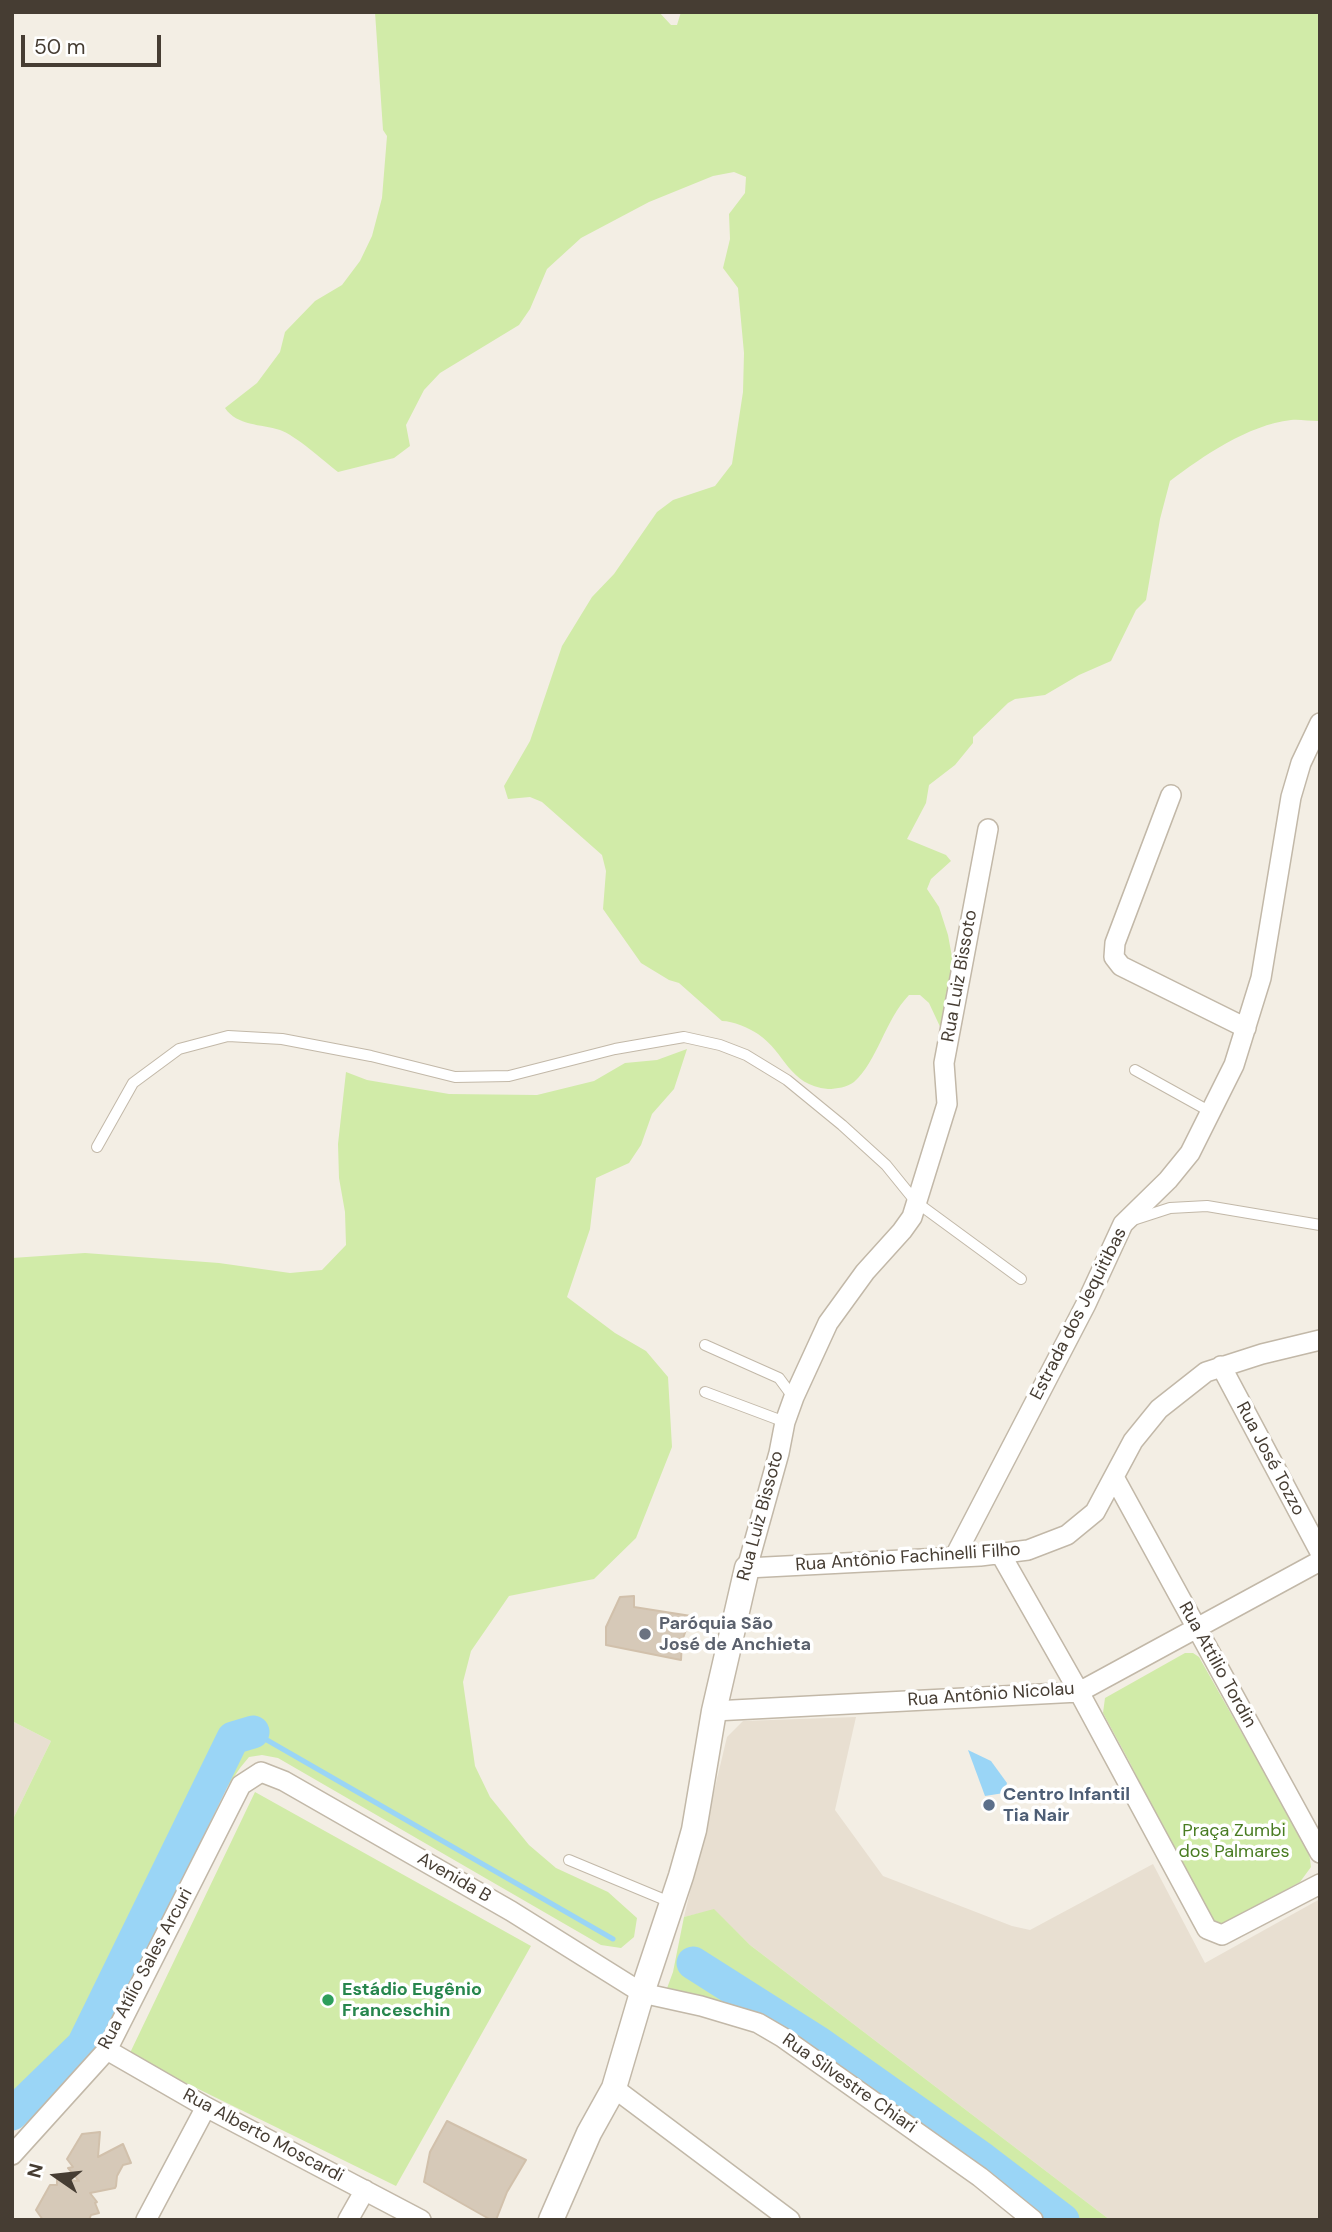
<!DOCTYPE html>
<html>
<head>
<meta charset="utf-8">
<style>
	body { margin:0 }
	#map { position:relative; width:1332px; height:2232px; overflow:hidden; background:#f3eee4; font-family:"DM Sans",sans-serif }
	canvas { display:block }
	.frame { position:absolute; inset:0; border:14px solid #463d33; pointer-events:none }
	.north { position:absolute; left:21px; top:2141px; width:70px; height:70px; -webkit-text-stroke:5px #fff; paint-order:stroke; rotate:284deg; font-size:19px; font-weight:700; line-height:28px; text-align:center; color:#463d33 }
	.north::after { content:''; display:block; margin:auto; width:24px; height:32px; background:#463d33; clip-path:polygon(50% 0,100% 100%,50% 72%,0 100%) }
	.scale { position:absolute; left:21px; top:35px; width:140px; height:32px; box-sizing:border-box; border:4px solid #463d33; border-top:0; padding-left:9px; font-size:21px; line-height:24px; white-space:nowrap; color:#463d33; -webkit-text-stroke:5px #fff; paint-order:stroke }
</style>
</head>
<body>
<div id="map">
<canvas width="1332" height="2232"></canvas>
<div class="frame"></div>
<div class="north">N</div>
<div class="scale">50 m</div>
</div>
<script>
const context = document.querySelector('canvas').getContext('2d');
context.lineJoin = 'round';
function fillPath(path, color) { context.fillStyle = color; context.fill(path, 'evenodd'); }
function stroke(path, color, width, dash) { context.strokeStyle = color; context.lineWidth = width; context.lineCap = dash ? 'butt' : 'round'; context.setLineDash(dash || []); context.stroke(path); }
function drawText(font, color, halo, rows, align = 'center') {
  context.font = font + ' "DM Sans",sans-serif'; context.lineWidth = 7; context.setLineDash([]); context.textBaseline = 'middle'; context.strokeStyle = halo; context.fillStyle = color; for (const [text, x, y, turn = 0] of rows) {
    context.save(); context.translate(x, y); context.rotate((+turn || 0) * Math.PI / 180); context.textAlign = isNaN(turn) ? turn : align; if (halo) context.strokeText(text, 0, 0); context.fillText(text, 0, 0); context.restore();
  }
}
const residential = new Path2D(`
	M856 1717 835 1810 883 1876 1012 1926 1030 1930 1153 1864 1205 1963 1320 1899V2220H1110L750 1945 714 1910 684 1917 727 1737 743 1721Z
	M12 1721 51 1741 12 1821Z`);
const green = new Path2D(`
	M375 12H659L671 25H677L681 12H1320V417L1318 421C1309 421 1299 419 1291 420 1248 425 1203 456 1170 481L1160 519 1146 600 1136 610 1111 661 1079 675 1045 695 1015 699 1008 703 973 737V743L955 765 929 785 926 803 907 839 946 855 951 861 931 879 927 889 939 907 948 935 960 1001 950 1048 929 1003 920 995H909C885 1020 877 1062 854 1082 847 1087 837 1089 828 1089 788 1085 786 1053 758 1034 749 1028 733 1021 722 1021L679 983 669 980 641 963 603 909 606 871 602 855 542 802 530 797 508 799 504 786 530 741 562 646 592 597 614 574 657 512 673 500 715 486 732 464 743 392 744 353 738 288 723 268 730 239 729 214 745 193 746 177 734 172 713 176 649 202 581 238 547 269 530 309 519 325 440 373 424 390 406 425 410 446 394 458 338 472C324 461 295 435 280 430 261 424 237 426 225 408L257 383 280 352 285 332 315 301 342 285 360 261 372 236 382 198 387 136 383 130Z
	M687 1049 674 1089 652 1114 641 1145 629 1163 596 1178 590 1229 567 1297 615 1333 646 1351 668 1377 672 1447 636 1538 594 1579 509 1596 471 1651 463 1682 475 1766 490 1797 529 1845 556 1868 608 1892 637 1918 634 1937 621 1948 601 1945 278 1758 262 1755 249 1757 240 1768 215 1805 103 2030 80 2061 12 2131V1821L51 1741 12 1721V1258L85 1253 219 1263 290 1273 322 1270 346 1245 345 1212 339 1178 338 1144 346 1072 367 1080 449 1094 537 1095 594 1081 625 1063 657 1060Z
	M1185 1653H1193L1199 1657 1309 1852 1311 1867 1300 1882 1224 1924 1214 1922 1205 1915 1130 1763 1103 1713 1105 1698Z
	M255 1792 531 1946 396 2186 129 2055Z
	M714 1909 750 1945 1110 2220H1045L984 2171 786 2031 666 1991 673 1972 684 1917Z`);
const water = new Path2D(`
	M968 1750 991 1761 1007 1783 1004 1793 985 1796Z`);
const stream = new Path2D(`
	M253 1732 613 1939`);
const river = new Path2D(`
	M693 1963 819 2043 983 2159 1063 2220
	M12 2114 83 2045 233 1738 253 1732`);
const building = new Path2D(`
	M634 1596V1607L691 1616 682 1641 681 1660 606 1645V1627L620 1597Z
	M447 2121 526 2160 507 2192 496 2220H491L424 2182 430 2152Z
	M100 2132 98 2157 123 2144 131 2163 123 2165 117 2176 116 2186 115 2188 90 2193 97 2202 95 2203 99 2213 91 2215 89 2220H43L36 2210 50 2185H57V2179L79 2181 68 2168 73 2167 67 2159 82 2134Z`);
const service = new Path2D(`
	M1135 1070 1209 1111
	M97 1147 133 1083 179 1049 228 1036 282 1039 371 1056 455 1077 509 1076 615 1049 684 1037 720 1045 746 1055 787 1080 842 1125 886 1165 916 1202 1021 1279
	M1133 1220 1170 1208 1207 1206 1320 1225
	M705 1345 779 1378 793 1397
	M705 1392 785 1422
	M569 1860 670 1902`);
const minor = new Path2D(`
	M1171 795 1115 943 1114 957 1121 966 1246 1028
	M988 829 944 1063 947 1104 912 1217 902 1231 865 1272 828 1323 794 1397 785 1422 779 1453 747 1568 980 1556 1028 1550 1067 1535 1095 1512 1133 1441 1159 1409 1206 1372 1262 1354 1320 1340
	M1221 1366 1320 1552
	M1114 1477 1320 1853
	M1000 1553 1079 1692 1207 1929 1222 1935 1320 1884
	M955 1556 1086 1304 1123 1224 1168 1180 1190 1153 1234 1065 1261 978 1291 797 1301 763 1320 723
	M714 1711 1079 1692 1320 1561
	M107 2050 206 2107 421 2220
	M614 2088 790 2220
	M12 2155 107 2050 241 1785 261 1772 284 1781 511 1911 642 1993 701 2006 758 2023 782 2037 980 2177 1033 2220
	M146 2220 206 2107
	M348 2220 365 2190`);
const tertiary = new Path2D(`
	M551 2220 589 2133 614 2088 642 1993 681 1876 694 1830 714 1711 747 1568`);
const markers = [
	[645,1634,7,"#6b7280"],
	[989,1805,7,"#5c6f8a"],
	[328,2000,7,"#2e9e5b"]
];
const streetNames = [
	["Rua Luiz Bissoto",960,976,-80],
	["Estrada dos Jequitibas",1079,1314,-63],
	["Rua José Tozzo",1270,1459,62],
	["Rua Luiz Bissoto",761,1516,-75],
	["Rua Antônio Fachinelli Filho",908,1558,-4],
	["Rua Attilio Tordin",1217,1665,61],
	["Rua Antônio Nicolau",991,1695,-4],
	["Avenida B",454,1878,30],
	["Rua Atílio Sales Arcuri",146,1969,-62],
	["Rua Silvestre Chiari",849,2084,35],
	["Rua Alberto Moscardi",263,2136,28]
];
const worshipNames = [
	["Paróquia São",659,1624],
	["José de Anchieta",659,1645]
];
const serviceNames = [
	["Centro Infantil",1003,1795],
	["Tia Nair",1003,1816]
];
const parkNames = [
	["Praça Zumbi",1234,1831],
	["dos Palmares",1234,1852]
];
const leisureNames = [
	["Estádio Eugênio",342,1990],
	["Franceschin",342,2011]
];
fillPath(residential, '#e8dfd1');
fillPath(green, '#d1eba8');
fillPath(water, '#9ad5f6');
stroke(stream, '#9ad5f6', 5);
stroke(river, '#9ad5f6', 33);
fillPath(building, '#d6c9b8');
stroke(building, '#d1c0ab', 2);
stroke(service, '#c2b8a8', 12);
stroke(minor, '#c2b8a8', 22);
stroke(tertiary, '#c2b8a8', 27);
stroke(service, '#fff', 10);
stroke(minor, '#fff', 19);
stroke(tertiary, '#fff', 24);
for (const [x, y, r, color] of markers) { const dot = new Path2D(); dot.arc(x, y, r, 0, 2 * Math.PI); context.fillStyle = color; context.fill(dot); stroke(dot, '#fff', 2.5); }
drawText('18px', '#463d33', '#fff', streetNames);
drawText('bold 18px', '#5b616d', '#fff', worshipNames, 'left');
drawText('bold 18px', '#4e5e75', '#fff', serviceNames, 'left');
drawText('18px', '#497c22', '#fff', parkNames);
drawText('bold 18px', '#27864d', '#fff', leisureNames, 'left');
</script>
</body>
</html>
